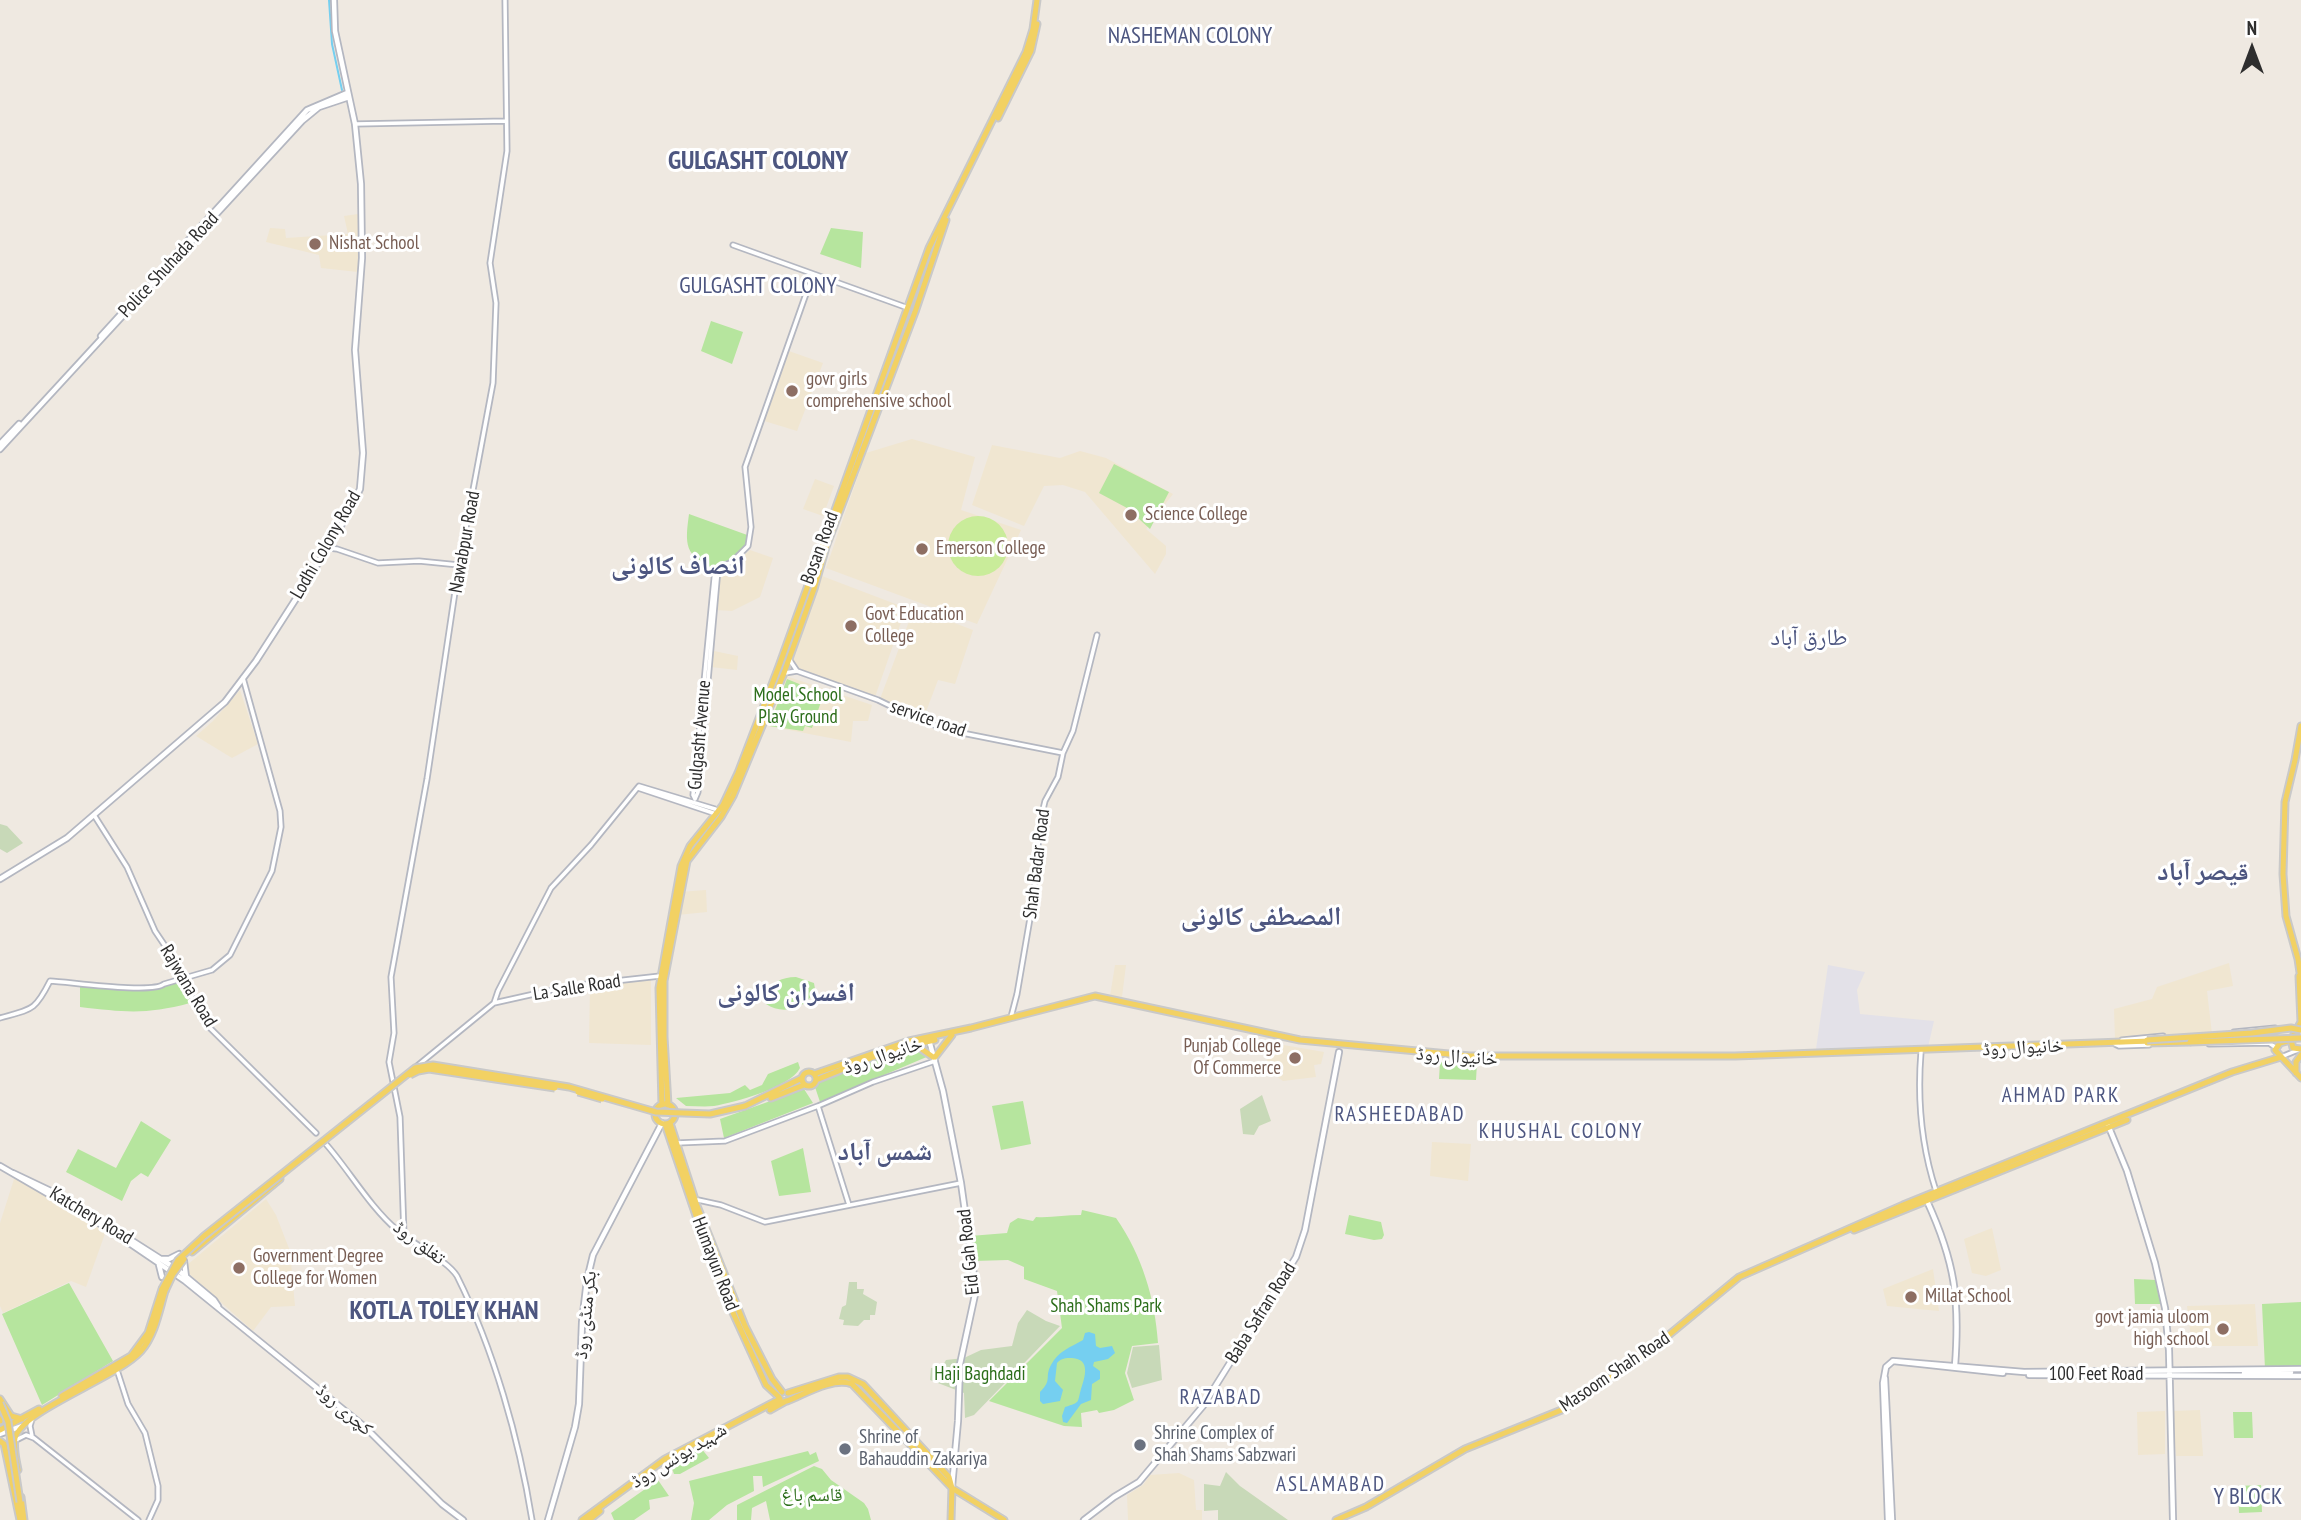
<!DOCTYPE html>
<html>
<head>
<meta charset="utf-8">
<style>
	body { margin:0 }
	#map { position:relative; width:2301px; height:1520px; overflow:hidden; background:#efe9e1; font-family:"PT Sans Narrow",sans-serif }
	canvas { display:block }
	.north { position:absolute; left:2217px; top:14px; width:70px; height:70px; -webkit-text-stroke:5px #fff; paint-order:stroke; rotate:0deg; font-size:19px; font-weight:700; line-height:28px; text-align:center; color:#2e2e2e }
	.north::after { content:''; display:block; margin:auto; width:24px; height:32px; background:#2e2e2e; clip-path:polygon(50% 0,100% 100%,50% 72%,0 100%) }
</style>
</head>
<body>
<div id="map">
<canvas width="2301" height="1520"></canvas>
<div class="north">N</div>
</div>
<script>
const context = document.querySelector('canvas').getContext('2d');
context.lineJoin = 'round';
function fillPath(path, color) { context.fillStyle = color; context.fill(path, 'evenodd'); }
function stroke(path, color, width, dash) { context.strokeStyle = color; context.lineWidth = width; context.lineCap = dash ? 'butt' : 'round'; context.setLineDash(dash || []); context.stroke(path); }
function drawText(font, color, halo, rows, align = 'center') {
  context.font = font + ' "PT Sans Narrow","Noto Naskh Arabic",sans-serif'; context.lineWidth = 6; context.setLineDash([]); context.textBaseline = 'middle'; context.strokeStyle = halo; context.fillStyle = color; for (const [text, x, y, turn = 0] of rows) {
    context.save(); context.translate(x, y); context.rotate((+turn || 0) * Math.PI / 180); context.textAlign = isNaN(turn) ? turn : align; if (halo) context.strokeText(text, 0, 0); context.fillText(text, 0, 0); context.restore();
  }
}
const industrial = new Path2D(`
	M1828 965 1865 972 1857 990 1860 1014 1934 1021 1928 1047 1816 1049Z`);
const education = new Path2D(`
	M358 214V272L321 268 319 255 266 242 270 228 285 229 286 238 348 234 344 216Z
	M786 350 823 363 797 431 761 420Z
	M912 439 975 457 961 510 1021 530 977 624 826 568 866 453Z
	M992 445 1060 458 1080 451 1106 458 1173 494 1146 529 1166 546V554L1155 574 1085 492 1063 485 1044 486 1024 526 972 505Z
	M815 479 834 486 823 516 803 509Z
	M750 550 773 558 760 597 732 611 716 610 719 573 735 563Z
	M822 576 906 608 875 697 787 666Z
	M914 608 973 630 955 684 938 680 924 717 880 699Z
	M714 651 738 656 737 670 711 667Z
	M786 676 872 705 868 721H853L851 742 768 726Z
	M240 690 258 744 232 758 196 736 213 721Z
	M706 890 707 912 677 915 680 892Z
	M2229 963 2233 986 2207 991 2212 1034 2115 1040 2114 1009 2152 999 2157 987Z
	M1115 965H1126L1122 997 1110 996Z
	M651 979V1045L589 1043 590 986Z
	M1272 1043 1324 1052 1321 1064 1314 1065 1316 1077 1283 1081 1265 1068Z
	M1432 1142 1471 1144 1468 1181 1430 1176Z
	M15 1176 107 1228 86 1287 71 1281 3 1313 0 1306V1223Z
	M266 1199 276 1215 290 1251 295 1306 271 1307 253 1331 187 1272V1265Z
	M1992 1228 2001 1270 1986 1276 1972 1273 1964 1239Z
	M1933 1269 1939 1311 1887 1306 1883 1289Z
	M2255 1304 2258 1346H2192L2187 1306Z
	M2200 1410 2203 1456H2176L2172 1411Z
	M2165 1411V1454L2138 1455 2137 1412Z
	M1179 1473 1194 1480 1196 1510H1202V1520H1128L1127 1495 1143 1485 1150 1475Z`);
const green = new Path2D(`
	M831 228 863 232 861 268 820 254Z
	M711 321 743 332 732 364 701 351Z
	M1114 464 1169 492 1150 529 1127 508 1099 493Z
	M689 514 750 536C746 555 731 561 715 569 684 556 685 544 689 514Z
	M787 679 814 690 822 699 812 728 805 726 803 731 769 726Z
	M796 977 814 983 815 989C808 1008 783 1016 766 1004L764 995C771 983 781 977 796 977Z
	M182 981 190 1003C146 1015 124 1012 80 1007V983L125 988 160 989 165 984Z
	M916 1045 929 1056 820 1102 814 1084 871 1060Z
	M798 1062 800 1068C790 1088 735 1102 714 1106 705 1107 695 1106 686 1106L676 1098 730 1093 745 1085 750 1090 762 1085 768 1074Z
	M1440 1062 1477 1063 1476 1080 1439 1079Z
	M804 1089 813 1103 724 1138 720 1119Z
	M1023 1101 1031 1144 1001 1150 992 1106Z
	M141 1121 171 1140 148 1177 141 1173 131 1181 122 1201 66 1172 78 1149 116 1168Z
	M803 1148 811 1192 779 1196 771 1161Z
	M1082 1210 1116 1218C1142 1255 1155 1299 1158 1343L1132 1346 1125 1373 1134 1400 1114 1410 1099 1413 1097 1410 1081 1413 1082 1427 1064 1426 989 1401 1062 1328 1057 1291 1024 1279V1267L1008 1260 974 1261 970 1236 1007 1233 1010 1223 1018 1218 1033 1221 1036 1217C1051 1218 1065 1215 1081 1215Z
	M1349 1215 1381 1222 1384 1235 1382 1239 1374 1240 1345 1234Z
	M2134 1279 2156 1280 2161 1304H2135Z
	M69 1283 113 1361 42 1405 2 1314Z
	M2301 1302V1369H2265L2262 1304Z
	M2233 1412H2252L2253 1438H2234Z
	M701 1448 709 1458 680 1474H674L671 1466Z
	M808 1451 810 1455 816 1452 819 1461 763 1487 762 1476H753L754 1491 727 1505 709 1520H691L694 1503 689 1481Z
	M814 1466 822 1469 831 1480 864 1503 868 1509 871 1520H770L766 1501 752 1508 751 1520H737V1505Z
	M658 1480 669 1496 649 1500 650 1509 634 1520H614L611 1513Z
	M2261 1485 2262 1512 2239 1513 2238 1486Z`);
const cemetery = new Path2D(`
	M0 824 7 826 23 843 7 853 0 849Z
	M1262 1095 1271 1121 1259 1126 1254 1135 1243 1134 1240 1109Z
	M849 1282H857V1289H864L863 1294 877 1302 875 1315H870V1320H864L858 1326 843 1325 844 1320 839 1319 842 1307 846 1305Z
	M1027 1310 1046 1321 1060 1326 974 1415 965 1418 964 1393 930 1380 931 1368 942 1367 946 1360 964 1358 981 1350 1012 1346 1018 1323Z
	M1159 1345 1162 1380 1132 1388 1127 1373 1133 1347Z
	M1226 1472 1240 1486 1288 1520H1218V1510L1204 1511V1484L1220 1486Z`);
const pitch = new Path2D(`
	M948 546a30 30 0 1 1 60 0a30 30 0 1 1-60 0Z`);
const water = new Path2D(`
	M1089 1332 1095 1334 1096 1346 1100 1348 1112 1346 1115 1353 1108 1359 1094 1362 1093 1366 1100 1371V1379L1092 1384 1091 1400 1081 1404 1067 1423 1063 1422 1062 1416 1065 1407C1081 1402 1077 1403 1081 1389 1085 1377 1091 1359 1072 1358 1065 1358 1062 1358 1057 1363L1055 1381 1063 1390 1060 1401 1043 1404 1040 1401V1392C1053 1379 1044 1378 1051 1365 1058 1351 1071 1347 1083 1340L1085 1333Z`);
const stream = new Path2D(`
	M329 0 332 44 342 90`);
const tertiary = new Path2D(`
	M355 124 506 121
	M733 245 908 308
	M328 548 337 549 378 563 419 561 459 565
	M789 659 797 671
	M785 673 797 671 878 700 919 720 952 731 1063 753
	M638 788 713 813
	M695 799 693 795 715 569 732 562 748 546 751 527 745 467 813 274
	M695 799 698 792 718 569
	M94 815 127 867 155 931 182 971 194 1003 207 1025 316 1133
	M494 1003 570 986 660 976
	M1011 1017 1017 994 1034 895 1040 822 1045 801 1058 777 1063 753 1073 731 1097 635
	M0 1018C32 1009 35 1011 50 981 71 982 152 994 164 984L212 970 230 955 272 871 281 827 280 811 243 678
	M2234 1032 2275 1028
	M2122 1040 2163 1036
	M2115 1044 2119 1046 2149 1045
	M2209 1044 2269 1043 2275 1047
	M1921 1052C1917 1101 1921 1145 1936 1191
	M2281 1057 2298 1050
	M417 1066 494 1003 498 991 551 888 591 845 639 786 715 809
	M325 1143C349 1170 369 1206 397 1230 413 1244 447 1260 457 1276 494 1350 519 1439 532 1520
	M677 1143 725 1141 818 1106
	M698 1200 721 1205 765 1222 961 1183
	M849 1205 818 1106 873 1082 935 1061
	M404 1235 400 1117 389 1062 394 1033 391 977 427 779 459 565 493 383 496 303 490 263 507 151 505 0
	M118 1373 128 1404 145 1433 158 1486V1500L149 1520
	M32 1436 30 1426 32 1419
	M16 1440 26 1435 34 1438 138 1520`);
const secondary = new Path2D(`
	M165 266 307 110 347 93
	M101 336 142 291
	M0 444 19 424
	M0 449 302 121 319 107 349 97
	M0 879 67 838 225 702 256 661 299 594 347 516 360 489 363 453 355 350 362 258 361 184 355 124 335 31 334 0
	M929 1040 943 1091 961 1183 976 1290 960 1364 958 1421 952 1487
	M2108 1125 2127 1171 2155 1263 2165 1308 2169 1350 2173 1520
	M0 1166 107 1228 185 1281 365 1427 442 1504 463 1520
	M13 1173 53 1192 112 1228 178 1270 214 1300 218 1306
	M1927 1201C1955 1262 1960 1299 1955 1366
	M160 1259H169L179 1254
	M184 1261 186 1277
	M159 1265 162 1277
	M1893 1361 2003 1373
	M2244 1373 2291 1372
	M2029 1375 2301 1376
	M1885 1378 1892 1520
	M0 1434 22 1426
	M548 1520 575 1427 579 1404 582 1322 587 1280 593 1255 662 1123
	M1084 1520 1114 1497 1139 1482 1203 1406 1296 1257 1305 1230 1339 1052
	M1888 1520 1883 1383 1886 1367 1893 1361 2024 1372 2301 1369`);
const primary = new Path2D(`
	M998 118 1031 51 1037 24
	M2301 726 2295 760 2285 802 2283 874 2286 916 2298 959 2301 979
	M2299 976 2301 1022 2291 1040 2280 1043 2275 1050 2301 1078
	M2291 1040 2293 1048 2301 1049
	M2147 1043 2190 1042
	M916 1045 933 1057
	M935 1057 952 1035
	M802 1079a7 7 0 1 1 14 0a7 7 0 1 1-14 0Z
	M2296 1073V1062L2301 1055
	M814 1074 909 1041 971 1028 1095 996 1300 1040 1470 1056H1735L2150 1041
	M816 1080 893 1049 935 1040
	M771 1098 804 1085
	M655 1114a10 10 0 1 1 20 0a10 10 0 1 1-20 0Z
	M662 1105 659 988 681 866 690 846 723 805 738 773 779 666 929 248 1026 52 1033 29 1037 0
	M668 1105 664 1037V981L687 861 721 817 733 796 784 673 814 589 826 547 915 312 946 220
	M745 1106 802 1078
	M670 1123 697 1206 745 1326 772 1379 782 1392
	M665 1124 708 1251 734 1315 766 1385 779 1397
	M1854 1230 2127 1120
	M192 1252 280 1179
	M788 1393 839 1377H848L863 1384 949 1477 952 1488 951 1520
	M62 1396 131 1356 148 1333 162 1289
	M0 1399 11 1416 22 1419
	M787 1401C805 1394 833 1377 852 1384L952 1488 1004 1520
	M770 1410 786 1401
	M0 1419V1421
	M0 1430 39 1409
	M0 1441 4 1444 20 1520
	M18 1470C16 1460 13 1448 15 1438 22 1410 117 1378 141 1351 155 1335 159 1311 165 1291
	M21 1497 24 1520
	M582 1520 665 1459 780 1399
	M589 1520 600 1511
	M1336 1520 1366 1507 1465 1449 1564 1409 1647 1353 1739 1277 1903 1205 2232 1072 2281 1057`);
const primaryBridge = new Path2D(`
	M2147 1040 2252 1033 2291 1028 2301 1030
	M2190 1042 2301 1038
	M410 1075 418 1071 429 1069 555 1088
	M578 1092 602 1099
	M162 1289 178 1260 204 1236 415 1068 433 1065 569 1087 656 1112 710 1114 745 1106
	M165 1291 173 1274 184 1259
	M0 1403 8 1422 20 1502`);
const markers = [
	[315,244,7,"#8d6e63"],
	[792,391,7,"#8d6e63"],
	[1131,515,7,"#8d6e63"],
	[922,549,7,"#8d6e63"],
	[851,626,7,"#8d6e63"],
	[1295,1058,7,"#8d6e63"],
	[239,1268,7,"#8d6e63"],
	[1911,1297,7,"#8d6e63"],
	[2223,1329,7,"#8d6e63"],
	[1140,1445,7,"#6b7280"],
	[845,1449,7,"#6b7280"]
];
const educationNames = [
	["Nishat School",329,244],
	["govr girls",806,380],
	["comprehensive school",806,402],
	["Science College",1145,515],
	["Emerson College",936,549],
	["Govt Education",865,615],
	["College",865,637],
	["Punjab College",1281,1047,"right"],
	["Of Commerce",1281,1069,"right"],
	["Government Degree",253,1257],
	["College for Women",253,1279],
	["Millat School",1925,1297],
	["govt jamia uloom",2209,1318,"right"],
	["high school",2209,1340,"right"]
];
const streetNames = [
	["Police Shuhada Road",169,265,-47],
	["Nawabpur Road",465,542,-80],
	["Lodhi Colony Road",326,545,-60],
	["Bosan Road",820,548,-70],
	["service road",928,719,19],
	["Gulgasht Avenue",700,735,-85],
	["Shah Badar Road",1037,864,-83],
	["Rajwana Road",188,986,59],
	["La Salle Road",577,988,-9],
	["خانیوال روڈ",2023,1048,-3],
	["خانیوال روڈ",883,1056,-18],
	["خانیوال روڈ",1457,1057,4],
	["Katchery Road",91,1216,31],
	["تغلق روڈ",419,1243,37],
	["Eid Gah Road",969,1252,-96],
	["Humayun Road",715,1264,69],
	["Baba Safran Road",1261,1313,-58],
	["بکر منڈی روڈ",586,1315,-84],
	["Masoom Shah Road",1615,1372,-34],
	["100 Feet Road",2096,1375],
	["کچری روڈ",344,1410,41],
	["شہید یونس روڈ",679,1456,-31]
];
const parkNames = [
	["Model School",798,696],
	["Play Ground",798,718],
	["Shah Shams Park",1106,1307],
	["Haji Baghdadi",980,1375],
	["قاسم باغ",812,1496]
];
const worshipNames = [
	["Shrine Complex of",1154,1434],
	["Shah Shams Sabzwari",1154,1456],
	["Shrine of",859,1438],
	["Bahauddin Zakariya",859,1460]
];
const neighbourhoodNames = [
	["AHMAD PARK",2061,1096],
	["RASHEEDABAD",1400,1115],
	["KHUSHAL COLONY",1561,1132],
	["RAZABAD",1221,1398],
	["ASLAMABAD",1331,1485]
];
const quarterNames = [
	["NASHEMAN COLONY",1190,36],
	["GULGASHT COLONY",758,286],
	["طارق آباد",1809,638],
	["Y BLOCK",2248,1497]
];
const districtNames = [
	["GULGASHT COLONY",758,162],
	["انصاف کالونی",678,567],
	["قیصر آباد",2203,873],
	["المصطفی کالونی",1261,918],
	["افسران کالونی",786,994],
	["شمس آباد",885,1153],
	["KOTLA TOLEY KHAN",444,1312]
];
fillPath(industrial, '#e3e1e8');
fillPath(education, '#f0e6d1');
fillPath(green, '#b6e59e');
fillPath(cemetery, '#c8d9b8');
fillPath(pitch, '#c9ec9a');
fillPath(water, '#75cff0');
stroke(stream, '#75cff0', 2);
stroke(tertiary, '#b4b7c1', 7);
stroke(secondary, '#b4b7c1', 8);
stroke(primary, '#c9c9c9', 9);
stroke(tertiary, '#fff', 3.5);
stroke(secondary, '#fff', 4.5);
stroke(primary, '#f2d163', 5);
stroke(primaryBridge, '#c9c9c9', 9, []);
stroke(primaryBridge, '#f2d163', 5);
for (const [x, y, r, color] of markers) { const dot = new Path2D(); dot.arc(x, y, r, 0, 2 * Math.PI); context.fillStyle = color; context.fill(dot); stroke(dot, '#fff', 2.5); }
drawText('19px', '#785e54', '#fff', educationNames, 'left');
drawText('19px', '#2e2e2e', '#fff', streetNames);
drawText('19px', '#2c6e1b', '#fff', parkNames);
drawText('19px', '#5b616d', '#fff', worshipNames, 'left');
context.letterSpacing = '2px';
drawText('21px', '#4d5680', '#fff', neighbourhoodNames);
context.letterSpacing = '0px';
drawText('23px', '#4d5680', '#fff', quarterNames);
drawText('bold 26px', '#4d5680', '#fff', districtNames);
</script>
</body>
</html>
